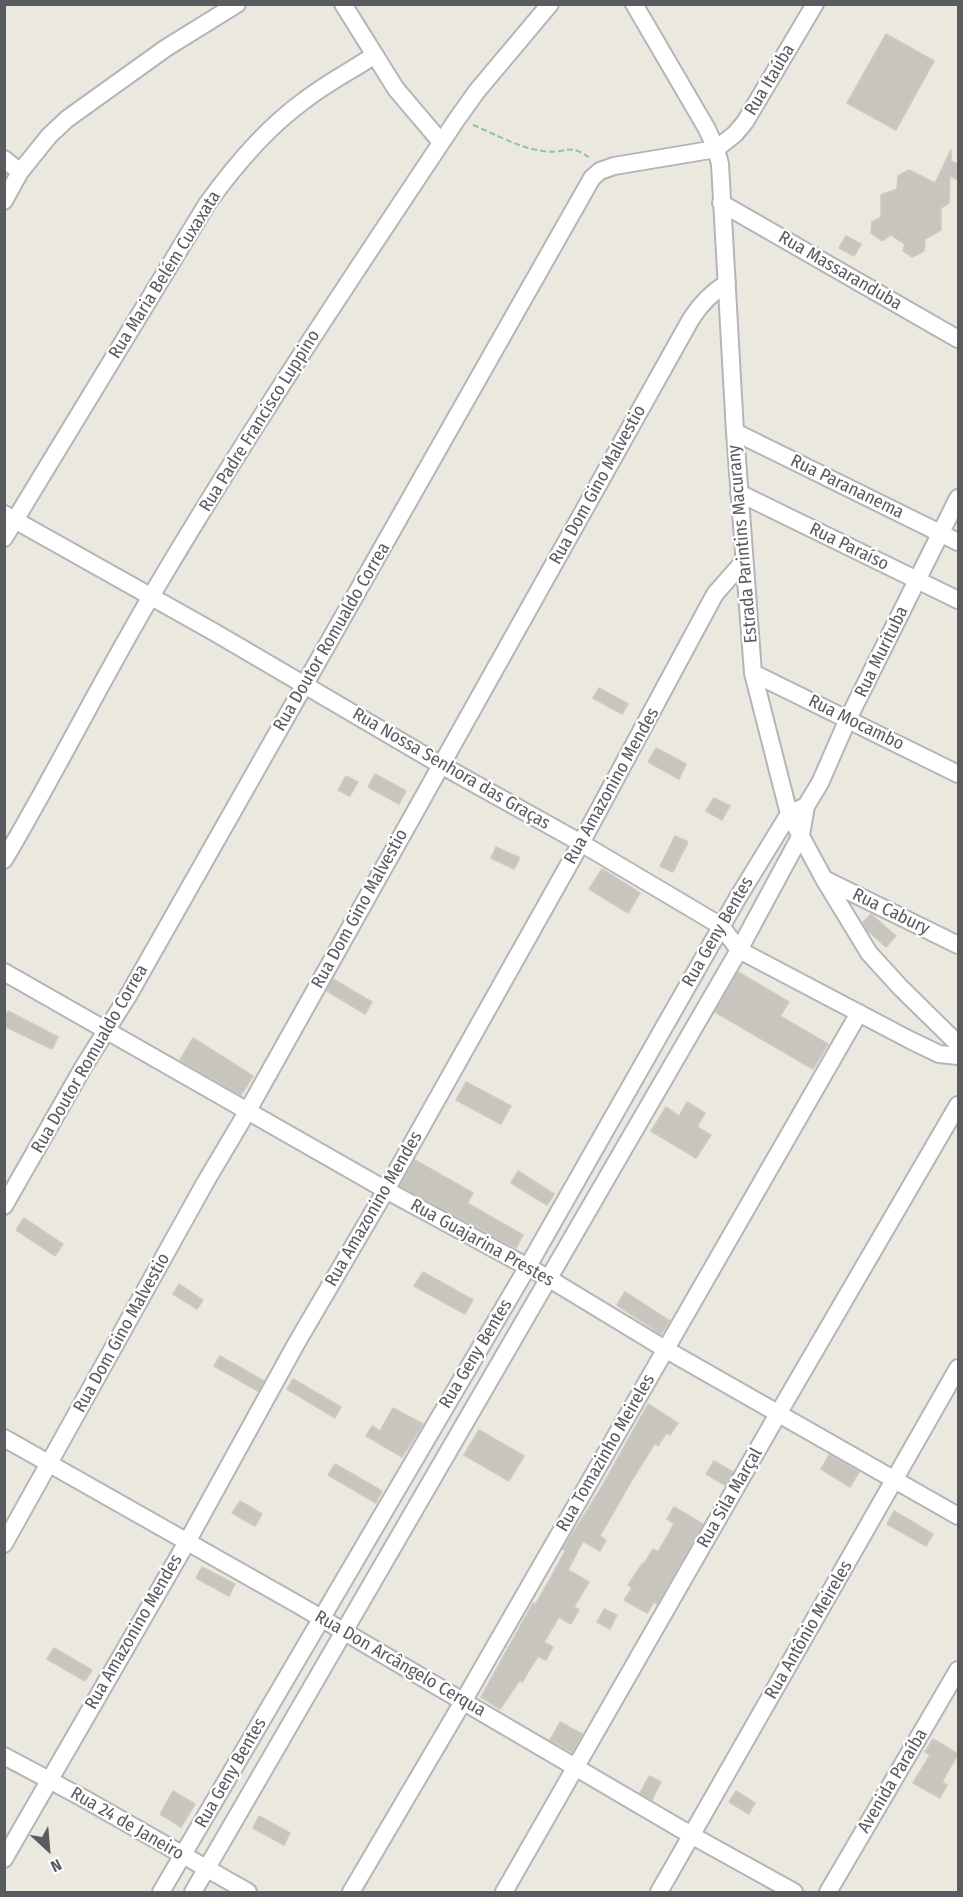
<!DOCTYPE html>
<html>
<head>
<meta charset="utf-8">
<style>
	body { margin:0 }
	#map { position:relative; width:963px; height:1897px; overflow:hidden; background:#ebe8df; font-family:"Fira Sans Condensed",sans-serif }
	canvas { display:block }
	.frame { position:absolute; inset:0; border:6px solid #585c60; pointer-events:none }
	.north { position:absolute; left:18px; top:1819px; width:60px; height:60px; -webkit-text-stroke:4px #fff; paint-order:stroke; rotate:154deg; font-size:16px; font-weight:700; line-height:24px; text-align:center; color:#585c60 }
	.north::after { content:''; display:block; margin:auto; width:21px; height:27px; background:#585c60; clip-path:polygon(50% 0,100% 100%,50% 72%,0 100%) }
</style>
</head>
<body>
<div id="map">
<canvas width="963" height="1897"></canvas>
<div class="frame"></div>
<div class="north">N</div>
</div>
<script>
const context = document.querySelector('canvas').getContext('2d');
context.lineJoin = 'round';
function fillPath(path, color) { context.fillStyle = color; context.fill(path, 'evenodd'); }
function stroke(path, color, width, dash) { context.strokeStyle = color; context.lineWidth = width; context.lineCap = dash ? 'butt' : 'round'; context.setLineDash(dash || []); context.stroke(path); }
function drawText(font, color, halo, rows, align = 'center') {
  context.font = font + ' "Fira Sans Condensed",sans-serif'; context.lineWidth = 4.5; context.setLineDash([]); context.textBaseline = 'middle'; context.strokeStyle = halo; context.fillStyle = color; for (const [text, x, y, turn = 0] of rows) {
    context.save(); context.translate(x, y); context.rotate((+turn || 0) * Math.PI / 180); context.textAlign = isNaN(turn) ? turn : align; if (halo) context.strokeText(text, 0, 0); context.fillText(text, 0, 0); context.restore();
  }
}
const building = new Path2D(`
	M886 34 934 61 896 130 847 103Z
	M951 150V161L958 164V180L950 176 949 203 941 208V230L925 239 924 251 912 257 903 251 905 244 891 235 882 241 871 233 872 222 881 217V195L897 189 898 176 909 170 935 183Z
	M846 236 861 244 854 256 839 248Z
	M599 688 628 704 622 714 593 698Z
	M656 748 686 764 679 779 648 762Z
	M375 774 406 791 399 804 368 787Z
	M346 776 358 782 350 796 338 790Z
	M714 798 730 806 722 820 706 811Z
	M675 836 688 842 673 872 660 866Z
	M496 847 520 858 514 869 491 858Z
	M602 869 640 893 628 913 589 889Z
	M871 914 896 936 886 947 867 930 863 922Z
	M738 972 789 1002 780 1016 828 1044 813 1069 715 1012Z
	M333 979 372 1002 365 1014 327 991Z
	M8 1011 58 1037 52 1049 4 1026V1018Z
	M193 1038 253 1076 241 1095 180 1060Z
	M466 1082 511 1106 501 1124 456 1100Z
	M687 1102 705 1113 697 1127 711 1135 696 1158 651 1131 666 1107 679 1116Z
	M415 1160 473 1193 467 1203 523 1235 516 1248 400 1186Z
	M518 1171 554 1194 547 1205 511 1183Z
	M24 1218 63 1244 55 1256 16 1230Z
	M423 1272 473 1300 465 1314 414 1286Z
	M179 1284 203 1300 197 1309 173 1294Z
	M625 1292 670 1321 661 1334 617 1305Z
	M220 1356 264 1381 258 1391 214 1366Z
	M293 1379 341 1407 335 1418 287 1389Z
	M648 1404 678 1423 670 1435 666 1433 658 1446 655 1443 632 1480 600 1536 606 1540 600 1551 583 1541 568 1570 589 1582 574 1607 579 1610 571 1624 559 1617 544 1642 553 1647 546 1660 538 1656 522 1682 520 1680 500 1709 481 1697 533 1603 535 1605 551 1577 565 1551 563 1549 601 1488Z
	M393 1408 423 1424 402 1457 366 1436 372 1426 380 1431Z
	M479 1430 524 1456 509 1481 464 1455Z
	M829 1455 859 1472 850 1487 821 1469Z
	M714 1461 733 1472 725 1485 706 1474Z
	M335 1464 382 1491 376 1503 328 1475Z
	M240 1501 262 1514 255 1526 232 1513Z
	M674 1507 703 1524 657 1604 654 1602 647 1613 624 1600 632 1588 628 1585 636 1573 643 1563 644 1564 653 1549 658 1552 674 1524 667 1519Z
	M894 1511 933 1534 926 1546 887 1524Z
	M202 1567 235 1584 229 1596 196 1578Z
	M604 1609 617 1615 610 1629 597 1622Z
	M54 1648 92 1670 85 1681 47 1659Z
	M560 1722 582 1734 572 1752 550 1740Z
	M933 1739 958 1754 942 1782 947 1785 940 1798 913 1783 930 1755 925 1752Z
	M649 1776 661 1782 652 1800 640 1793Z
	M173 1791 195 1804 181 1827 160 1814Z
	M736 1791 755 1803 749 1814 729 1802Z
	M259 1816 290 1833 284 1845 253 1828Z`);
const path = new Path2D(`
	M473 125C495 134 519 148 543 151 566 155 568 141 591 159`);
const minor = new Path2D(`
	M343 4 396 89 441 142
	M634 4 707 129 716 149 720 164 735 432 753 673 789 814 824 879 869 953 900 987 958 1044
	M4 159 20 172
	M4 201 20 172 49 136 67 119 166 48 237 4
	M721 203 958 339
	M735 432 958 542
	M739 493 958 600
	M4 514 214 632 441 765 581 843 721 926 739 950 910 1040 939 1054 958 1056
	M4 538 207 204C235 165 266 128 305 100 327 83 352 70 375 55
	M753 673 958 774
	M4 860C56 772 101 681 153 593 248 432 353 275 457 119L477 91 550 4
	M824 879 958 945
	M4 972 386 1190 548 1278 665 1349 958 1516
	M4 1206 84 1066 128 996 592 178 600 171 614 166 716 149 735 134 745 122 815 4
	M4 1438 297 1604 691 1835 794 1892
	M4 1544 205 1183 247 1112 691 319C701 303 711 293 727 283
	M4 1756 83 1798 248 1892
	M4 1859 187 1542 296 1344 386 1190 581 843 715 594 744 561
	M161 1892 527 1268 737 899 789 814 806 806
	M193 1892 739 950 801 835 806 806 820 783 848 719 958 498
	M351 1892 464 1700 859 1013
	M504 1892 778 1414 958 1105
	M659 1892 958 1368
	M828 1892 958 1670`);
const streetNames = [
	["Rua Itaúba",770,80,-59],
	["Rua Massaranduba",840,271,30],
	["Rua Maria Belém Cuxaxata",165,275,-58],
	["Rua Padre Francisco Luppino",260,421,-58],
	["Rua Dom Gino Malvestio",598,485,-61],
	["Rua Parananema",847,487,26],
	["Estrada Parintins Macurany",743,544,-95],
	["Rua Paraíso",849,547,26],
	["Rua Doutor Romualdo Correa",332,637,-60],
	["Rua Murituba",882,652,-64],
	["Rua Mocambo",856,723,26],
	["Rua Nossa Senhora das Graças",451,769,30],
	["Rua Amazonino Mendes",612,786,-61],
	["Rua Dom Gino Malvestio",360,909,-61],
	["Rua Cabury",891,912,26],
	["Rua Geny Bentes",718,932,-60],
	["Rua Doutor Romualdo Correa",90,1059,-60],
	["Rua Amazonino Mendes",374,1209,-60],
	["Rua Guajarina Prestes",482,1243,29],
	["Rua Dom Gino Malvestio",122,1333,-61],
	["Rua Geny Bentes",476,1354,-59],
	["Rua Tomazinho Meireles",606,1453,-60],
	["Rua Sila Marçal",730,1498,-60],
	["Rua Antônio Meireles",809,1630,-60],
	["Rua Amazonino Mendes",134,1632,-60],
	["Rua Don Arcângelo Cerqua",400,1664,30],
	["Rua Geny Bentes",231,1773,-60],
	["Avenida Paraíba",893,1781,-59],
	["Rua 24 de Janeiro",127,1824,30]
];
fillPath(building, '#c8c5bf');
stroke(building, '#cfc9be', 1.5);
stroke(minor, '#b2b6ba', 20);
stroke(path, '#95c3a0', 2, [6, 3]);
stroke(minor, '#fff', 16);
drawText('18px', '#585c60', '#fff', streetNames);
</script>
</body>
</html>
